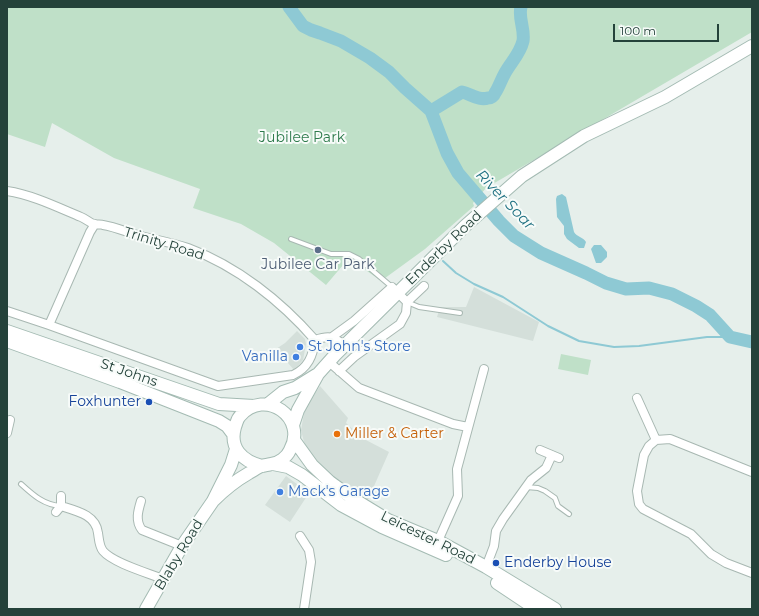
<!DOCTYPE html>
<html>
<head>
<meta charset="utf-8">
<style>
	body { margin:0 }
	#map { position:relative; width:759px; height:616px; overflow:hidden; background:#e6efeb; font-family:Montserrat,sans-serif }
	canvas { display:block }
	.frame { position:absolute; inset:0; border:8px solid #24423a; pointer-events:none }
	.scale { position:absolute; left:613px; top:24px; width:106px; height:18px; box-sizing:border-box; border:2px solid #24423a; border-top:0; padding-left:5px; font-size:12px; line-height:14px; white-space:nowrap; color:#24423a; -webkit-text-stroke:3px #f7fbf9; paint-order:stroke }
</style>
</head>
<body>
<div id="map">
<canvas width="759" height="616"></canvas>
<div class="frame"></div>
<div class="scale">100 m</div>
</div>
<script>
const context = document.querySelector('canvas').getContext('2d');
context.lineJoin = 'round';
function fillPath(path, color) { context.fillStyle = color; context.fill(path, 'evenodd'); }
function stroke(path, color, width, dash) { context.strokeStyle = color; context.lineWidth = width; context.lineCap = dash ? 'butt' : 'round'; context.setLineDash(dash || []); context.stroke(path); }
function drawText(font, color, halo, rows, align = 'center') {
  context.font = font + ' Montserrat,sans-serif'; context.lineWidth = 4; context.setLineDash([]); context.textBaseline = 'middle'; context.strokeStyle = halo; context.fillStyle = color; for (const [text, x, y, turn = 0] of rows) {
    context.save(); context.translate(x, y); context.rotate((+turn || 0) * Math.PI / 180); context.textAlign = isNaN(turn) ? turn : align; if (halo) context.strokeText(text, 0, 0); context.fillText(text, 0, 0); context.restore();
  }
}
const built = new Path2D(`
	M474 287 539 322 533 341 437 317 440 307H466Z
	M297 331 305 339 306 344 303 360 294 370 276 349 285 343Z
	M320 386 348 418 346 423 364 439 389 452 367 502 341 484 320 466 307 448 304 442 301 430 304 413 308 404Z
	M286 476 309 493 290 522 265 505Z`);
const green = new Path2D(`
	M7 7H752V32L486 188 473 203 474 206 425 249 381 281 349 258 326 285 274 243 241 224 193 208 200 189 114 158 52 123 45 147 7 134Z
	M561 354 591 360 588 375 558 369Z`);
const water = new Path2D(`
	M562 194 566 197 574 232C577 237 583 237 586 242L584 248H579L567 239 564 234V226L557 217 556 199 557 196Z
	M594 245H601L607 252V257L601 263H596L591 249Z`);
const stream = new Path2D(`
	M443 261 456 273 474 284 503 297 548 326 579 341 614 347 639 346 707 337H730`);
const river = new Path2D(`
	M289 7 303 26 311 30 320 33 341 41 370 58 389 72 405 88 431 111 447 153 458 173 499 221 514 236 541 253 586 273 606 283 626 289 649 288 672 294 696 306 710 315 730 337 752 342
	M431 111 462 92C471 94 479 101 488 98 491 98 494 96 495 93 499 87 501 80 505 73 511 62 520 54 523 41 525 29 518 18 521 7`);
const lane = new Path2D(`
	M291 239 331 254H349L359 259 392 287
	M407 302 419 307 460 313
	M21 484C33 495 44 505 61 506
	M526 487 538 488 545 491 555 498 558 506 569 514`);
const street = new Path2D(`
	M7 191C33 195 57 207 81 217 86 219 90 223 94 224 97 225 101 224 103 225 116 227 129 233 141 236 157 240 173 243 188 248 237 266 281 301 315 340
	M7 311 49 325 218 386 293 375C308 368 313 356 315 340
	M49 325 90 232 95 224
	M332 337 354 321 392 287 407 302
	M315 340C330 335 332 337 345 345
	M329 362 359 388 453 424 468 427
	M339 371 354 357 400 324 406 313 407 302 424 286
	M637 398 656 440 670 439 752 472
	M7 433 10 420
	M656 440 649 446 644 455 637 491 639 504 643 509 691 534 711 554 726 563 752 573
	M540 450 559 458
	M141 501C138 511 135 521 142 530L182 546
	M61 506C77 511 96 515 98 533 99 539 99 546 103 551 113 563 148 573 163 579
	M56 512 61 506V496
	M300 536 309 550 311 562 304 609
	M438 541 458 496 457 469 484 369
	M486 567 494 546 496 531 503 519 531 480 546 468 552 455`);
const secondary = new Path2D(`
	M7 331 219 404 254 406
	M7 341 120 382 219 421 227 426 233 434
	M268 404 283 392 295 388 316 375
	M293 425 298 410 318 374 335 355 465 226 522 176 584 136 665 97 752 46
	M294 440 312 465 330 482 352 498 388 520 438 541 486 567 555 609
	M273 464 288 467 302 475 341 505 382 527 446 555
	M213 501C224 490 235 481 249 473 253 471 258 467 262 466 265 465 268 465 271 464 279 463 287 457 290 450 308 418 265 387 240 416 237 419 237 422 235 427 229 448 242 461 262 466
	M497 583 536 609
	M146 609 182 546 213 501 231 465 236 449`);
const markers = [
	[318,250,4,"#5c6f8a"],
	[300,347,4,"#3f7fe0"],
	[296,357,4,"#3f7fe0"],
	[149,402,4,"#1a4fb4"],
	[337,434,4,"#e8710a"],
	[280,492,4,"#3f7fe0"],
	[496,563,4,"#1a4fb4"]
];
const parkNames = [
	["Jubilee Park",302,138]
];
const streetNames = [
	["Trinity Road",164,244,17],
	["Enderby Road",444,248,-44],
	["St Johns",129,373,19],
	["Leicester Road",428,538,26],
	["Blaby Road",179,555,-59]
];
const serviceNames = [
	["Jubilee Car Park",318,265]
];
const shopNames = [
	["St John's Store",308,347],
	["Vanilla",288,357,"right"],
	["Mack's Garage",288,492]
];
const transitNames = [
	["Foxhunter",141,402],
	["Enderby House",504,563,"left"]
];
const foodNames = [
	["Miller & Carter",345,434]
];
const waterNames = [
	["River Soar",505,200,46]
];
fillPath(built, '#d4dfda');
fillPath(green, '#bfe0c8');
fillPath(water, '#8ec9d4');
stroke(stream, '#8ec9d4', 2);
stroke(river, '#8ec9d4', 13);
stroke(lane, '#a8b8b2', 6);
stroke(street, '#a8b8b2', 10);
stroke(secondary, '#a4bbb3', 14);
stroke(lane, '#fff', 4);
stroke(street, '#fff', 8);
stroke(secondary, '#fff', 12);
for (const [x, y, r, color] of markers) { const dot = new Path2D(); dot.arc(x, y, r, 0, 2 * Math.PI); context.fillStyle = color; context.fill(dot); stroke(dot, '#f7fbf9', 1.5); }
drawText('14px', '#2d7a4b', '#f7fbf9', parkNames);
drawText('14px', '#24423a', '#f7fbf9', streetNames);
drawText('14px', '#4e5e75', '#f7fbf9', serviceNames);
drawText('14px', '#366cbe', '#f7fbf9', shopNames, 'left');
drawText('14px', '#164399', '#f7fbf9', transitNames, 'right');
drawText('14px', '#c56008', '#f7fbf9', foodNames, 'left');
drawText('italic 15px', '#1c6f80', '#f7fbf9', waterNames);
</script>
</body>
</html>
